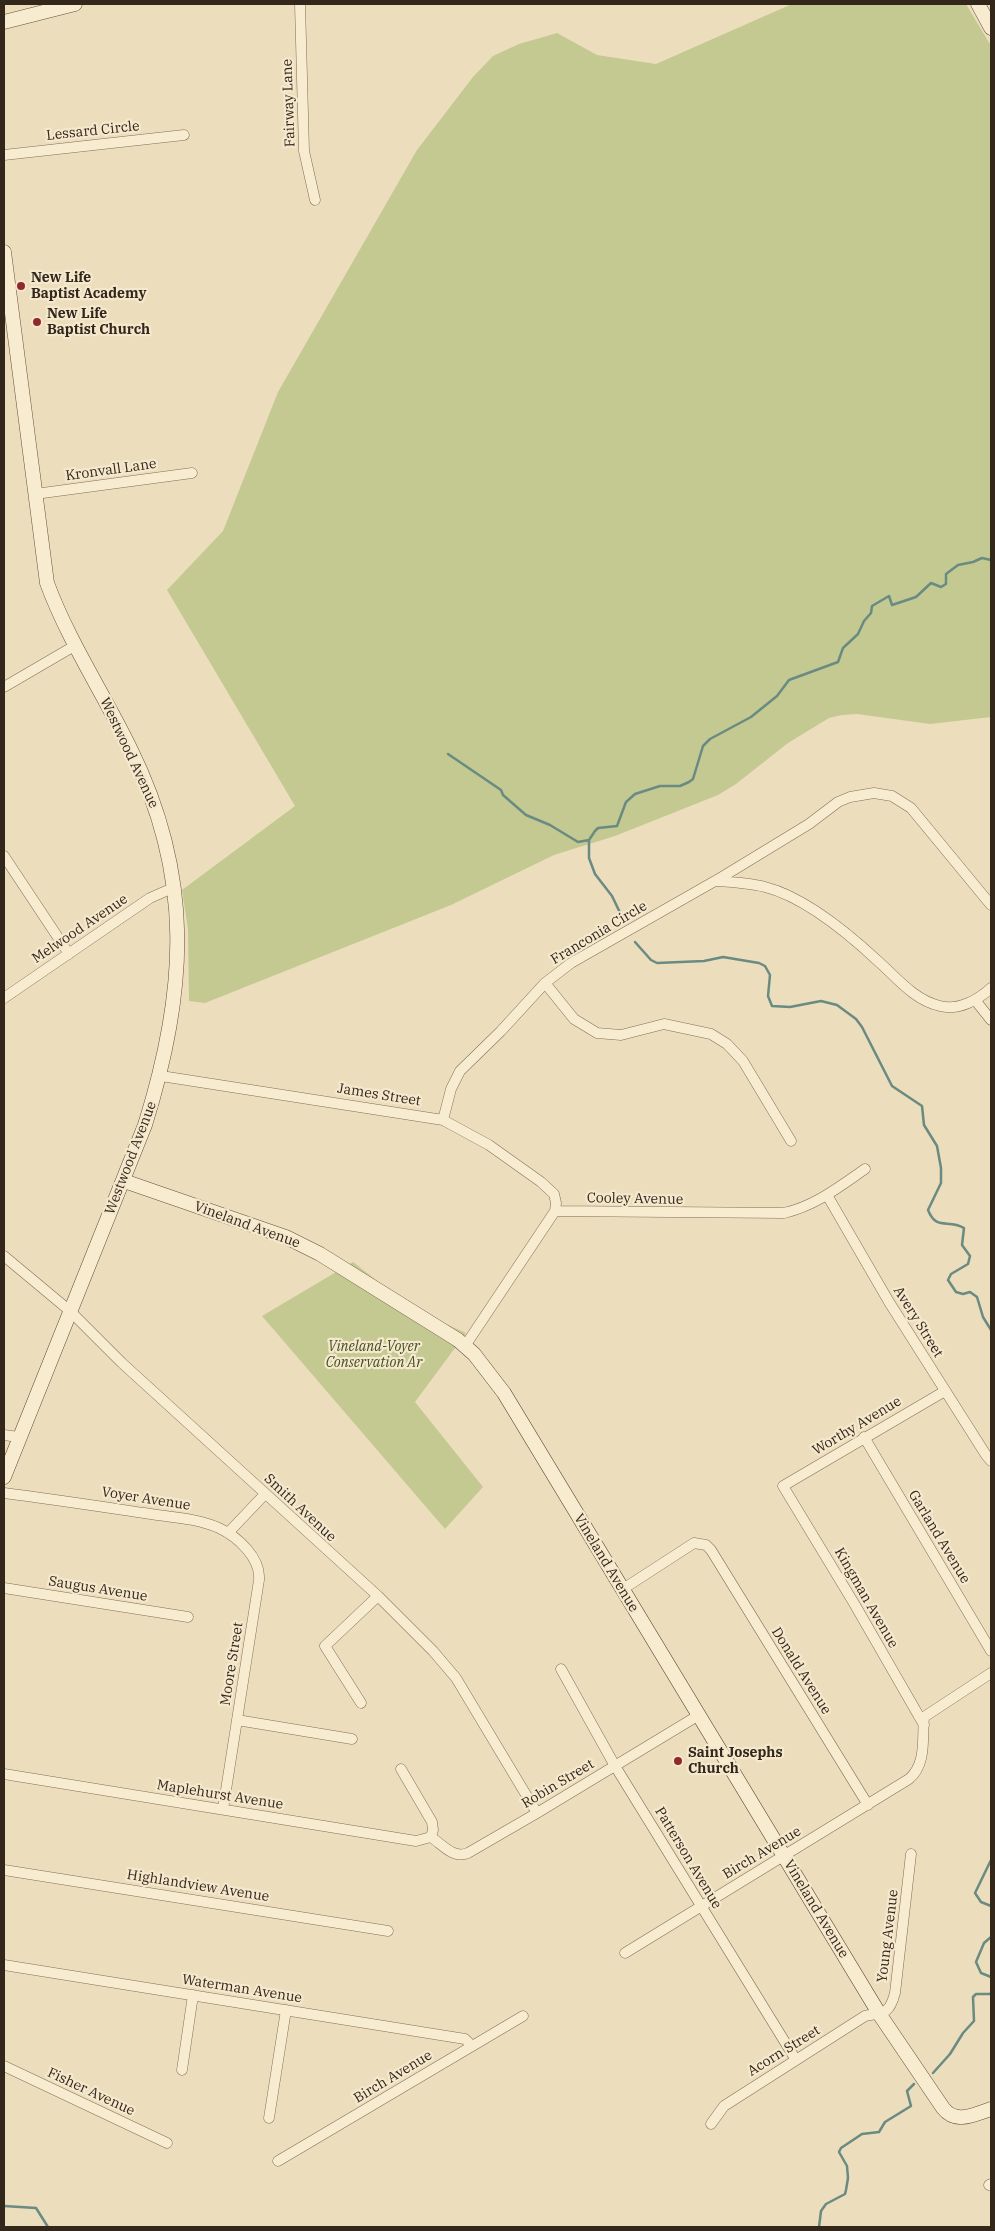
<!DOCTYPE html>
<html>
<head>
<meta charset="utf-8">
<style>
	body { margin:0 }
	#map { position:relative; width:995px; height:2231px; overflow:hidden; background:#ecddbd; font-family:"IBM Plex Serif",serif }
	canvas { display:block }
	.frame { position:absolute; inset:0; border:5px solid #33261b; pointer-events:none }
</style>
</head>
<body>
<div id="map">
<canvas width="995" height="2231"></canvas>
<div class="frame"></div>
</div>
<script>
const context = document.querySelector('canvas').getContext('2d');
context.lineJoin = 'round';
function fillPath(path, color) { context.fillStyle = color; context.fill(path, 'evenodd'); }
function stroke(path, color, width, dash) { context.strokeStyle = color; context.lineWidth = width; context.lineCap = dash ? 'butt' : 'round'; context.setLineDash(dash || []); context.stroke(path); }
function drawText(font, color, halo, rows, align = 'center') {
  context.font = font + ' "IBM Plex Serif",serif'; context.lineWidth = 4.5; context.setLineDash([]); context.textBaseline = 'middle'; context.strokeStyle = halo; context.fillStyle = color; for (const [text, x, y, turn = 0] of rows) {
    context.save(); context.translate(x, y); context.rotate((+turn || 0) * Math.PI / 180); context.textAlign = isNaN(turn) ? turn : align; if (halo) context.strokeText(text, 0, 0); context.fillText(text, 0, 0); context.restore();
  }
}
const green = new Path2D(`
	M792 4H966L991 46V717L930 724 857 714 842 715 829 718 788 743 736 784 718 795 615 836 554 855 451 905 205 1003 189 1001 188 929 182 890 295 806 167 590 223 531 278 392 417 150 473 77 493 56 519 44 557 33 597 55 656 64Z
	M353 1262 413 1309 466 1333 415 1402 483 1487 445 1529 262 1316Z`);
const stream = new Path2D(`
	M448 754 501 790 503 795 526 815 550 825 578 842 589 840
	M624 921 612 896 595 874 589 858V840L595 831 598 828 617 826 626 802 635 794 660 786H680L689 782 693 779 703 746 710 739 751 717 777 696 789 680 838 662 843 648 858 634 864 621 871 613 872 606 889 596 892 605 916 597 931 583 941 587 946 584V574L958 565 973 562 982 558 991 560
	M635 942 651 960 657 963 704 961 723 957 759 963 765 966 770 975 768 996 772 1006 790 1007 821 1001 837 1005 856 1019 862 1027 892 1086 922 1106 924 1125 937 1146 941 1168V1183L928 1210C937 1232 948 1218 964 1228L962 1245 970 1256 968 1264 951 1274 948 1280 956 1292 963 1294 970 1292 977 1297 983 1317 991 1330
	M991 1860 975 1893 981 1902 991 1906
	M991 1937 984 1943 976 1962 981 1973 991 1977
	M933 2073 950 2054 963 2033 974 2021 973 1997 976 1994H990L991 1993
	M4 2206 36 2208 48 2227
	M819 2227 821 2211 826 2204 845 2194 846 2190 848 2178 847 2166 839 2152 841 2148 862 2134 879 2132 885 2122 911 2106 907 2091 914 2084`);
const street = new Path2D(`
	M300 4 304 151 315 200
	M4 155 184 135
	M35 494 192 473
	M4 687 76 645
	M4 856 69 954
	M716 881C732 882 749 883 765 887 805 897 849 934 879 962 897 978 914 1000 940 1006 958 1011 978 1000 991 988
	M545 983 574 1019 597 1033 621 1035 664 1024 711 1034 727 1044 743 1061 791 1141
	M4 998 150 898 175 887
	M975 1000 991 1020
	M161 1076 443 1120 489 1145 541 1182 554 1194 556 1203 555 1211
	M443 1120 451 1089 460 1071 501 1031 545 983 571 963 722 877 809 824 838 802 850 797 874 793 892 796 911 808 991 905
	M827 1195 889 1302 986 1455 991 1461
	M4 1256 70 1311 122 1363 378 1596 433 1651 456 1678 537 1813
	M465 1346 555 1211 784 1213C815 1206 839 1187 865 1169
	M4 1435 18 1437
	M864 1437 991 1651
	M4 1493C51 1499 97 1506 144 1513 169 1517 196 1518 219 1528 238 1537 261 1558 259 1580L223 1809
	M228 1533 265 1494
	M4 1588 188 1617
	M623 1589 694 1543 706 1545 711 1550 868 1805
	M561 1669 615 1766 796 2060
	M361 1703 325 1646 378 1596
	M237 1720 352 1739
	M924 1725 855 1605 783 1486 945 1391
	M401 1769 432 1822 433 1830 431 1837
	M4 1774 416 1841 431 1837
	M431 1837C443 1845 453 1859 468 1853L537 1813 699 1715
	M4 1870 388 1931
	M625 1953 909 1779C927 1764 922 1737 924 1717L991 1673
	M4 1965 465 2039 472 2046
	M4 2066 167 2143
	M182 2070 193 1995
	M269 2118 286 2010
	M711 2124 724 2106 865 2016C884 2012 889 2015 895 1993L911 1854
	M278 2161 523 2016
	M989 2185 991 2184`);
const secondary = new Path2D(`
	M978 4 991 28
	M4 22 75 4
	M4 252 47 583C68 640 103 693 130 748 194 877 187 991 145 1125L4 1477
	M124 1181 286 1237 320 1254 458 1340 474 1354 504 1393 880 2015 943 2108C956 2125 975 2114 991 2109`);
const markers = [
	[21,286,5,"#91292c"],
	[37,322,5,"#91292c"],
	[678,1761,5,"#91292c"]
];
const streetNames = [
	["Fairway Lane",289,103,-92],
	["Lessard Circle",93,131,-6],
	["Kronvall Lane",111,470,-8],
	["Westwood Avenue",129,753,65],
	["Melwood Avenue",80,929,-34],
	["Franconia Circle",599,933,-31],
	["James Street",379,1095,9],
	["Westwood Avenue",131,1158,-69],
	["Cooley Avenue",635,1199,1],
	["Vineland Avenue",247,1225,20],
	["Avery Street",918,1322,58],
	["Worthy Avenue",857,1426,-31],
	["Voyer Avenue",146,1499,9],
	["Smith Avenue",300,1508,43],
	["Garland Avenue",939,1537,59],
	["Vineland Avenue",606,1563,59],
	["Saugus Avenue",98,1589,9],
	["Kingman Avenue",866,1598,60],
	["Moore Street",232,1664,-81],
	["Donald Avenue",801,1671,58],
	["Robin Street",558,1784,-31],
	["Maplehurst Avenue",220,1795,9],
	["Birch Avenue",762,1853,-31],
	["Patterson Avenue",688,1858,59],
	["Highlandview Avenue",198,1886,9],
	["Vineland Avenue",816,1909,59],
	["Young Avenue",888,1936,-83],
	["Waterman Avenue",242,1989,9],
	["Acorn Street",784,2051,-32],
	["Birch Avenue",393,2077,-31],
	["Fisher Avenue",91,2092,25]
];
const poiNames = [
	["New Life",31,278],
	["Baptist Academy",31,294],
	["New Life",47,314],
	["Baptist Church",47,330],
	["Saint Josephs",688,1753],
	["Church",688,1769]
];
const parkNames = [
	["Vineland-Voyer",374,1347],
	["Conservation Ar",374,1363]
];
fillPath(green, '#c4c992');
stroke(stream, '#698b82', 2.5);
stroke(street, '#836e57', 11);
stroke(secondary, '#654f3b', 15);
stroke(street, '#f7ebd0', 10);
stroke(secondary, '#f7ebd0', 14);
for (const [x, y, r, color] of markers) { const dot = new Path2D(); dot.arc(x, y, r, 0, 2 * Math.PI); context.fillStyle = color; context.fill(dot); stroke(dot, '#f4e8cd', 2); }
drawText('14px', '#33261b', '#f4e8cd', streetNames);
drawText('bold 14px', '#33261b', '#f4e8cd', poiNames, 'left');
drawText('italic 14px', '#454f23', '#f4e8cd', parkNames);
</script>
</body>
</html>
